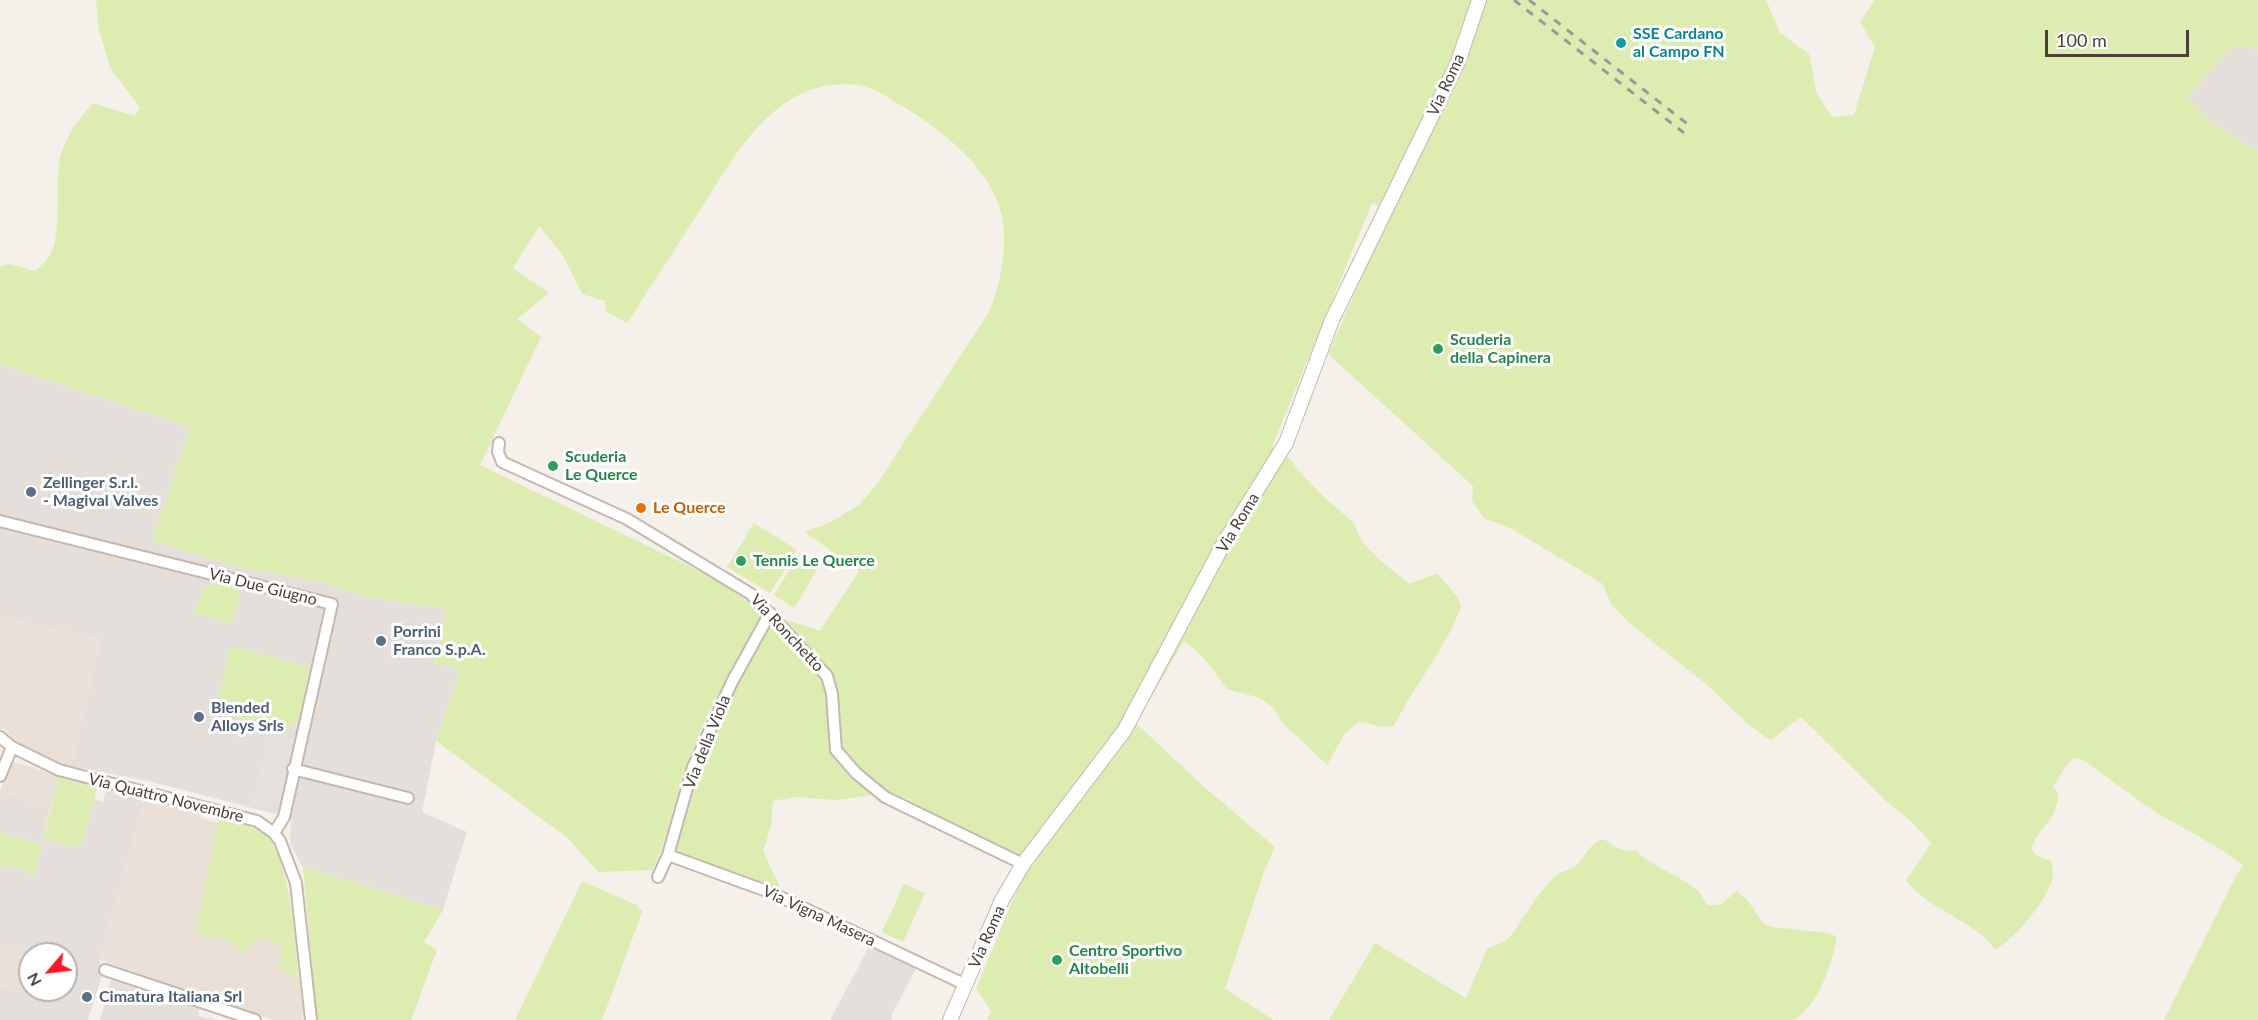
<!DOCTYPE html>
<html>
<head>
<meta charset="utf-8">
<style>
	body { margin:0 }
	#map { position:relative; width:2258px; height:1020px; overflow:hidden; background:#f6f0ea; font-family:Lato,sans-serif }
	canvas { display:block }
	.north { position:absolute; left:18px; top:942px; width:60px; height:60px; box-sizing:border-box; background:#fff; border:2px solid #b7b2af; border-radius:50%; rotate:242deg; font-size:16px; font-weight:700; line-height:24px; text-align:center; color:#4a3f37 }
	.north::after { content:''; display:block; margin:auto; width:21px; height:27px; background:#ff1724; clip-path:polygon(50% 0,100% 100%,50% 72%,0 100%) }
	.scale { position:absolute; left:2045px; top:30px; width:144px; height:27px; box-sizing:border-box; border:3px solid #4a3f37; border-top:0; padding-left:8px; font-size:18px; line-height:21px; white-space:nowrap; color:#4a3f37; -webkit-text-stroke:4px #fff; paint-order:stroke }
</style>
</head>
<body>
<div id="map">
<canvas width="2258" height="1020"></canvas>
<div class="north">N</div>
<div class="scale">100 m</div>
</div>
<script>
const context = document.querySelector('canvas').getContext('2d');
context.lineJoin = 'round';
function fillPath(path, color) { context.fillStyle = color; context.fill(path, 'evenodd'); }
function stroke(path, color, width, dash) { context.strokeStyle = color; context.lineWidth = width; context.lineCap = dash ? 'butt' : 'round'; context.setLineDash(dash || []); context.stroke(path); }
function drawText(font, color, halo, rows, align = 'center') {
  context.font = font + ' Lato,sans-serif'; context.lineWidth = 6; context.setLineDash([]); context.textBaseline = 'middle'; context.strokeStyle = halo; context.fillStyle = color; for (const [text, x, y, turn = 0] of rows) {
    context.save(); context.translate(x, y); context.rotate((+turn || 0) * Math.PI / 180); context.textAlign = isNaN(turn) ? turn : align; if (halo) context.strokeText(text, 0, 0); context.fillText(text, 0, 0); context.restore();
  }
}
const residential = new Path2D(`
	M0 616 100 640 71 766 31 754 4 729H0Z
	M15 762 59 776 50 809 0 791 9 764Z
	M144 801 202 812 201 818 218 823 196 933 228 940 243 953 260 938 282 945 279 968 299 980 303 1014 301 1020H272L100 960Z
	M0 945 52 950 50 954H30V990H37L35 995 0 986Z`);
const industrial = new Path2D(`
	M2233 46 2258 49V151L2215 126 2187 97Z
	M0 364 190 427 152 541 238 567 317 581 366 597 447 609 434 663 461 670 436 741 422 812 467 832 443 910 303 867 290 844 291 818 148 781 71 766 100 640 0 616Z
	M106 789 144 801 100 960 101 979 88 1020H0V986L34 995 37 990H66V954H50L51 950 0 945V865L28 870 33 878 42 844 0 833V791L50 809 43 839 82 844 94 799 103 802Z
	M870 945 917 967 891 1016 892 1020H830Z
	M111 980 199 1009V1016L217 1020H100Z`);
const green = new Path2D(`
	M96 0H1766L1780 33 1809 54 1817 94 1832 117 1854 115 1875 47 1860 22 1875 0H2258V49L2233 46 2187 97 2215 126 2258 151V1020H2164L2233 882 2243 865 2217 847 2155 812 2083 760 2074 758 2067 764 2053 787 2058 792C2058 822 2039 825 2031 849L2036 855 2051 861C2052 865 2053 871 2053 875 2052 895 2013 942 1995 949 1971 918 1926 909 1906 880L1931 843 1911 821 1886 801 1801 717 1771 740 1767 738 1748 724 1706 684 1627 621 1611 604 1603 584 1512 529 1484 518 1472 501 1473 486 1328 354 1391 211 1372 203 1272 447 1292 461 1298 470 1324 497 1354 523 1362 542 1383 563 1410 584 1437 573 1457 596 1461 607C1445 650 1414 685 1394 726 1379 729 1372 723 1358 722L1344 735 1327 765 1284 724 1273 708 1260 698 1227 689C1211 667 1206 658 1184 641L1136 723 1203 786 1275 847 1264 871 1225 989 1274 1020H987L991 1011 976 989 1028 863 903 797 872 795 837 800 795 797 773 801 771 826 763 851 781 889 675 854 697 770 737 682 766 627 787 620 820 631 859 571 805 532 829 523 859 505 877 484 989 312C1002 280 1010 239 999 206 987 166 941 130 907 109 891 100 877 88 858 85 837 82 811 87 793 98 750 124 727 168 701 209 676 247 652 285 627 323L606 312 605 301 582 294 562 254 539 226 513 268 549 293 517 319 541 337 480 465 716 579 764 612C734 662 705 715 685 769 673 803 669 838 652 870L598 872 569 839 436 741 461 670 434 663 447 609 366 597 317 581 238 567 152 541 190 427 0 364V267L10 264 35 271C40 266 48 260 51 253 61 233 56 188 59 164 62 141 78 120 93 103L135 116 140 107 111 69 99 31Z
	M754 523 797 550 770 593 727 567Z
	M800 553 820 565 794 608 774 595Z
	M213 581 241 590 233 624 194 613 203 587 210 586Z
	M230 646 312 668 299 724H292L288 729 230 716 232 709 218 703Z
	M59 776 96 785 97 788 82 844 76 847 43 839Z
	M219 816C229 820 260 829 266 835 291 860 295 945 299 980L279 968 282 945 260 938 243 954 228 940 196 933Z
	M0 833 42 844 33 879 27 870 0 865Z
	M1604 839C1615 847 1621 852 1635 850 1654 868 1680 875 1699 892 1702 895 1705 902 1707 905H1720L1737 891 1748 901 1763 923 1773 927 1829 933 1837 937C1831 966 1820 1003 1794 1020H1329L1375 943 1466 998 1487 949C1494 944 1502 944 1509 938 1524 919 1535 896 1553 878 1559 871 1567 872 1574 867 1585 859 1589 842 1604 839Z
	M303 867 443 910 424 942 436 949V953L411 1020H317Z
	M582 881 639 906 637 908 643 910 602 1020H515Z
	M904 884 925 893 903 942 882 932Z`);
const parking = new Path2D(`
	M268 734 295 742 278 805 270 804 267 807 261 804 260 800H254Z`);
const minor = new Path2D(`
	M499 443 498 452 502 462 627 519 751 594 827 676 832 694 836 750 856 773 885 797 1023 864
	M0 521 332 604 284 817 274 833
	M0 737 12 747 59 770 257 821 274 833 280 841 296 883 311 1020
	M293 769 408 798
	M0 776 12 747
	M668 855 772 893 966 985
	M658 877 668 855 693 767 732 682 770 613
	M105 970 255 1020`);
const tertiary = new Path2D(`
	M950 1020 1002 900 1023 864 1124 731 1225 541 1286 443 1332 320 1458 62 1479 0`);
const rail = new Path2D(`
	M1514 0 1684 133
	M1529 0 1690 126`);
const markers = [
	[1621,43,6,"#0f9aa8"],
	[1438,349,6,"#2e9e5b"],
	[553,466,6,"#2e9e5b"],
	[31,492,6,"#5c6f8a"],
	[641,508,6,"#e8710a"],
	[741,561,6,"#2e9e5b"],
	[381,641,6,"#5c6f8a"],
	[199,717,6,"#5c6f8a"],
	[1057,960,6,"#2e9e5b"],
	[87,997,6,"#5c6f8a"]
];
const cultureNames = [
	["SSE Cardano",1633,34],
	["al Campo FN",1633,52]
];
const streetNames = [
	["Via Roma",1446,85,-65],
	["Via Roma",1238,523,-59],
	["Via Due Giugno",263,587,14],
	["Via Ronchetto",787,633,47],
	["Via della Viola",707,742,-68],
	["Via Quattro Novembre",166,798,14],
	["Via Vigna Masera",819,916,25],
	["Via Roma",987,937,-66]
];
const leisureNames = [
	["Scuderia",1450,340],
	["della Capinera",1450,358],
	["Scuderia",565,457],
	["Le Querce",565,475],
	["Tennis Le Querce",753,561],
	["Centro Sportivo",1069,951],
	["Altobelli",1069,969]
];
const serviceNames = [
	["Zellinger S.r.l.",43,483],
	["- Magival Valves",43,501],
	["Porrini",393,632],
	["Franco S.p.A.",393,650],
	["Blended",211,708],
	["Alloys Srls",211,726],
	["Cimatura Italiana Srl",99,997]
];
const foodNames = [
	["Le Querce",653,508]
];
fillPath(residential, '#eae0d8');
fillPath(industrial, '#e5dfdb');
fillPath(green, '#ddecb1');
fillPath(parking, '#e4e1de');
stroke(minor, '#c5b8af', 14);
stroke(tertiary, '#c5b8af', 16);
stroke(minor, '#fff', 10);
stroke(tertiary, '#fff', 14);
stroke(rail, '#999', 3, [8, 8]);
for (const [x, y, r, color] of markers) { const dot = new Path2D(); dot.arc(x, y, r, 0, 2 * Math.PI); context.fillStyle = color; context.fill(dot); stroke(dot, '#fff', 2); }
drawText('bold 16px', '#0d838f', '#fff', cultureNames, 'left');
drawText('16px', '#4a3f37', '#fff', streetNames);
drawText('bold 16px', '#27864d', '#fff', leisureNames, 'left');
drawText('bold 16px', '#4e5e75', '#fff', serviceNames, 'left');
drawText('bold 16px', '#c56008', '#fff', foodNames, 'left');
</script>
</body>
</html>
